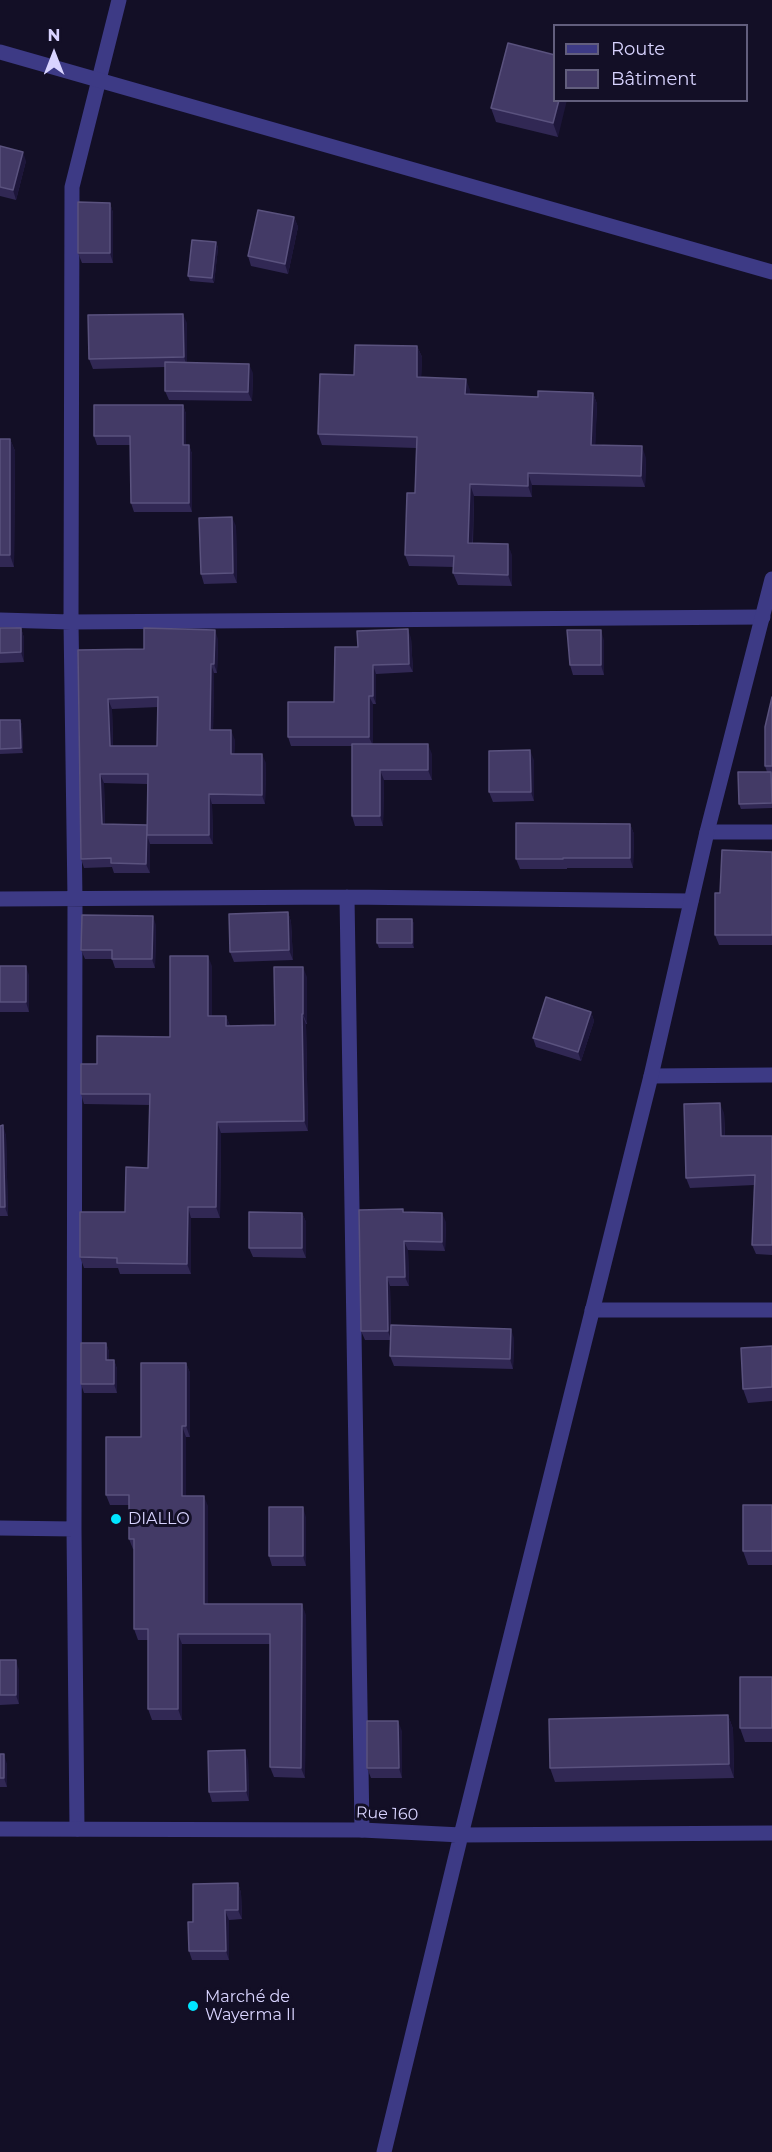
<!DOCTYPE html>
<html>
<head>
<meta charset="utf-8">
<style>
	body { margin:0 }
	#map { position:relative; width:772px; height:2152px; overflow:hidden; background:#130f26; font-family:Montserrat,sans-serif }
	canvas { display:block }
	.legend { position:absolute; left:553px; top:24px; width:195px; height:78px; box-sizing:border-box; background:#130f26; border:2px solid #625e7d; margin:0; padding:8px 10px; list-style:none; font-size:18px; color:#d9d4ff }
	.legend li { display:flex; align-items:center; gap:12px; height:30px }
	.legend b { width:30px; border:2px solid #625e7d }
	.north { position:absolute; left:24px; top:24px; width:60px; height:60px; -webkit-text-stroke:4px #130f26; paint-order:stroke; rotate:0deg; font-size:16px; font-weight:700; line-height:24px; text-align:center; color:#d9d4ff }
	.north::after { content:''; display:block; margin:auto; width:21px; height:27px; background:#d9d4ff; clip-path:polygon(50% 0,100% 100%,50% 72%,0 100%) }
</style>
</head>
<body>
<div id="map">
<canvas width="772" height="2152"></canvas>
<ul class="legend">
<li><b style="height:8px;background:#3d3a85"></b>Route</li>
<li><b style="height:16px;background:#433a66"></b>Bâtiment</li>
</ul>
<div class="north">N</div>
</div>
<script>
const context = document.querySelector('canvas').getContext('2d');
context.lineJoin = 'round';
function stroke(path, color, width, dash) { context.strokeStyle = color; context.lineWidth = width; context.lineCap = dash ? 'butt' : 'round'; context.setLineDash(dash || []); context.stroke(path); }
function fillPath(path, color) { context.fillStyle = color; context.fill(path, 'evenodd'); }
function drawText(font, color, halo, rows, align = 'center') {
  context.font = font + ' Montserrat,sans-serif'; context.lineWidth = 6; context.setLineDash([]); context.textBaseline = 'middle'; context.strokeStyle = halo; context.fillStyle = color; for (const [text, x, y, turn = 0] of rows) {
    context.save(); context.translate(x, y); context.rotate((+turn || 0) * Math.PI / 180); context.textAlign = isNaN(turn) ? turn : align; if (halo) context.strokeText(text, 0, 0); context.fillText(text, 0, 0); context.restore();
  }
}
const minor = new Path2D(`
	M0 620 71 622 763 617
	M707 832H772
	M347 897 362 1830
	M0 899 347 897 691 901
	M651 1076 772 1075
	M592 1310H772
	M0 1528 74 1529
	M77 1829 74 1529 75 899 71 622 72 187 119 0`);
const tertiary = new Path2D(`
	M0 52 772 272
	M0 1829 362 1830 461 1835 772 1833
	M384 2152 461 1835 651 1076 707 832 772 579`);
const wall = new Path2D(`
	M555 55 558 137 496 122 491 108Z
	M0 146 26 161 16 200 0 196Z
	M110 203 113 213V263H82L78 253Z
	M294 217 298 227 288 274 251 266 248 256Z
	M216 242 218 248 214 283 190 281 188 276Z
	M187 323V362L253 373 252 401 169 400 165 391V367L93 369 89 359Z
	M417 346 422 357 421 377 470 390V394L538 397 593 393 597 404 595 445 646 458 645 487 532 485V497L474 496 473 543 512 555V586L458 585 453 573 454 567 409 566 405 555 415 493 416 448 322 445 318 434 354 375Z
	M183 405 186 414V445H189L192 454V512H134L131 503 130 445H97L94 436Z
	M0 439H10L15 451 14 567H0Z
	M236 526 237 583 204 584 201 574Z
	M0 628H21L24 638V662L0 663Z
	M411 638 413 672 376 674V704H373V744L432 754V780H384L383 826H355L352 816V746H291L288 737 334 702 358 647Z
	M218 639 217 673H214L213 730 235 740 234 754 266 763 265 804H212L213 844H150V873H114L112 867 84 868 81 859 78 650 144 649ZM158 707 157 746H113L112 709ZM104 783 147 784V825L105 824Z
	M604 640V675H573L570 665Z
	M772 697V808L741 809 739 804 767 772 765 766Z
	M0 720H20L22 725 23 753 0 754Z
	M534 760V801L493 802 489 792Z
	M630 824 634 834 633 868H567V869H520L516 859Z
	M772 852V945H719L715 935 720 893Z
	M288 912 291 922 293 960 234 962 230 952Z
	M412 919 414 924V948H379L377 943Z
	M156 925 155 968H115L112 959H85L81 950Z
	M0 966 29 975V1012H0Z
	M212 966V1016H226L230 1026 275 1025 307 977V1024H306L308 1131 221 1133 220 1218H191V1274H120L118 1268H84L80 1257 125 1212 148 1168 150 1105 84 1104 81 1094 97 1064 170 1037Z
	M591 1012 594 1021 581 1061 536 1047 533 1038Z
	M724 1113 725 1136H772V1255L756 1254 752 1245 754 1185 690 1188 686 1178Z
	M0 1126 6 1135 8 1216H0Z
	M404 1212 446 1222 445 1251 408 1250 409 1286H390L391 1330 514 1338 513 1369 394 1366 390 1356 391 1340H365L361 1331Z
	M302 1213 306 1222V1258L253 1257 249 1248Z
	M106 1343 109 1352V1360H114L117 1369V1393H84L81 1384Z
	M772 1346V1401L748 1403 743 1389Z
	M186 1363 190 1373V1437H186V1496L208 1506V1604L306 1615 305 1778 274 1777 270 1767V1644H182V1720H152L148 1709V1640H138L134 1629V1549H133L129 1539V1505H110L106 1495Z
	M772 1505V1565H748L743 1551Z
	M306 1517V1566H272L269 1556Z
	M0 1660 19 1670V1704L0 1705Z
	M772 1677V1742H745L740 1728Z
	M728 1715 733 1729 734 1778 555 1782 550 1768Z
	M402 1731V1778H371L367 1768Z
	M0 1754 7 1764V1787H0Z
	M248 1760 249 1801 212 1802 209 1792Z
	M238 1883 241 1893 242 1919 229 1920V1960H192L189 1951 193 1922Z`);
const shadedWall = new Path2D(`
	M559 100H567L558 137 553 123Z
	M23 152 26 161 16 200 13 190Z
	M110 203 113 213V263L110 253Z
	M294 217 298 227 288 274 285 264Z
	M216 242 218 248 214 283 212 278Z
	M183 314 187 323V367L184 357Z
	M417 346 422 357 421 388 417 377Z
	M249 364 253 373 252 401 248 392Z
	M466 379 470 390V405L465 394Z
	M593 393 597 404 595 456 591 445Z
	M183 405 186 414V454L183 445Z
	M10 439 15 451 14 567 10 555Z
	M189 445 192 454V512L189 503Z
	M642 446 646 458 645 487 641 476Z
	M528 473 532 485V497L528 486Z
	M470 484 474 496 472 554 468 543Z
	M232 517 236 526 237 583 233 573Z
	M508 544 512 555V586L508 575Z
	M21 628 24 638V662L21 652Z
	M408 629 411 638 413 672 409 664Z
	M215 630 218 639 217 673 214 664Z
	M601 630 604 640V675L601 665Z
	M211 664 214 673 213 740 210 730Z
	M373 665 376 674V704L373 696Z
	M369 696 373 704V746L369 737Z
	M108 699 112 709 113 755 110 746Z
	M20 720 22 725 23 753 21 748Z
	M231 730 235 740 234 763 231 754Z
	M428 744 432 754V780L428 770Z
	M530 750 534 760V801L531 792Z
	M262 754 266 763 265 804 262 795Z
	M380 770 384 780 383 826 380 816Z
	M100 774 104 783 105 833 102 824Z
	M209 794 212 804 213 844 209 835Z
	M630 824 634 834 633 868 630 858Z
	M147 835 150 844V873L146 864Z
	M288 912 291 922 293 960 289 950Z
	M153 916 156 925 155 968 152 959Z
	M412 919 414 924V948L412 943Z
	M208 956 212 966V1026L208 1016Z
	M26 966 29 975V1012L26 1002Z
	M303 967 307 977V1024L303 1014Z
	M591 1012 594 1021 581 1061 578 1052Z
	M302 1014 306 1024 308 1131 304 1121Z
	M226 1016 230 1026H226Z
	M720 1103 724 1113 725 1146 721 1136Z
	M217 1122 221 1133 220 1218 216 1207Z
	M3 1125 6 1135 8 1216 5 1207Z
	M188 1207 191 1218V1274L187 1264Z
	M302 1213 306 1222V1258L302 1248Z
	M442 1213 446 1222 445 1251 442 1242Z
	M404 1241 408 1250 409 1286 405 1277Z
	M387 1277 390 1286 391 1340 388 1331Z
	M511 1329 514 1338 513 1369 510 1359Z
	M106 1343 109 1352V1369L106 1360Z
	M114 1360 117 1369V1393L114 1384Z
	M186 1363 190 1373V1437L186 1426Z
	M182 1426 186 1437V1506L182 1496Z
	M204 1496 208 1506V1615L204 1604Z
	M303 1507 306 1517V1566L303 1556Z
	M302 1604 306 1615 305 1778 301 1768Z
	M178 1634 182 1644V1720L178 1709Z
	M16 1660 19 1670V1704L16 1695Z
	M728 1715 733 1729 734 1778 729 1764Z
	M398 1721 402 1731V1778L399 1768Z
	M245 1750 248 1760 249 1801 246 1791Z
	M4 1754 7 1764V1787L4 1778Z
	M238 1883 241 1893 242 1919 238 1910Z
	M225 1910 229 1920V1960L226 1951Z`);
const building = new Path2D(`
	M508 43 555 55V100H559L553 123 491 108Z
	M0 146 23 152 13 190 0 187Z
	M78 202 110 203V253H78Z
	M258 210 294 217 285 264 248 256Z
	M192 240 216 242 212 278 188 276Z
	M183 314 184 357 89 359 88 315Z
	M355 345 417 346V377L466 379 465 394 538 397V391L593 393 591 445 642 446 641 476 528 473V486L470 484 468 543 508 544V575L453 573 454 556 405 555 407 493H415L417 437 318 434 320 374 354 375Z
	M165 362 249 364 248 392 165 391Z
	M94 405H183V445H189V503H131L130 436H94Z
	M0 439H10V555H0Z
	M232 517 233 573 201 574 199 518Z
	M0 628H21V652L0 653Z
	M144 628 215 630 214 664H211L210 730H231V754H262V795L209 794V835H147L148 774H100L102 824 147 825 146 864 111 863V858L81 859 78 650 144 649ZM158 697 157 746H110L108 699Z
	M408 629 409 664 373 665V696H369V737H288V702H334L335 647H358L357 631Z
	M567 630H601V665H570Z
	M772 697V766H765V727Z
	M0 720H20L21 748 0 749Z
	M352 744H428V770H380V816H352Z
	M530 750 531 792H489V751Z
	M738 772H771L772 803 739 804Z
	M516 823 630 824V858H563V859H516Z
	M722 850 772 852V935H715V893H720Z
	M288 912 289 950 230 952 229 914Z
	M82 915 153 916 152 959H112V950H81Z
	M377 919H412V943H377Z
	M170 956H208V1016H226V1026L275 1025 274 967H303V1014H302L304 1121 217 1122 216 1207H188L187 1264 117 1263V1258L80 1257V1212H125L126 1167 148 1168 150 1094H81V1064H97V1036L170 1037Z
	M0 966H26V1002H0Z
	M546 997 591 1012 578 1052 533 1038Z
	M720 1103 721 1136H772V1245H752L755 1175 686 1178 684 1104Z
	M3 1125 5 1207H0V1126Z
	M403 1209V1212L442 1213V1242L404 1241 405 1277H387L388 1331H361L359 1210Z
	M249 1212 302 1213V1248H249Z
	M391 1325 511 1329 510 1359 390 1356Z
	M81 1343H106V1360H114V1384H81Z
	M772 1346V1387L743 1389 741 1348Z
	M141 1363H186V1426H182V1496H204V1604H302L301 1768 270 1767V1634H178V1709H148V1629H134V1539H129V1495H106V1437H141Z
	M743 1505H772V1551H743Z
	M269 1507H303V1556H269Z
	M0 1660H16V1695H0Z
	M740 1677H772V1728H740Z
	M728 1715 729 1764 550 1768 549 1719Z
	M367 1721H398L399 1768H367Z
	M245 1750 246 1791 209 1792 208 1751Z
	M0 1754H4V1778H0Z
	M238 1883V1910H225L226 1951H189L188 1922H193V1884Z`);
const markers = [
	[116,1519,6,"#00e5ff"],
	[193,2006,6,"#00e5ff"]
];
const poiNames = [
	["DIALLO",128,1519],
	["Marché de",205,1997],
	["Wayerma II",205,2015]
];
const streetNames = [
	["Rue 160",387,1814,2]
];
stroke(minor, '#3d3a85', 15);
stroke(tertiary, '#3d3a85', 15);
fillPath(wall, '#312854');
fillPath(shadedWall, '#1d163a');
fillPath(building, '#433a66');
stroke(building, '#5a527e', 1.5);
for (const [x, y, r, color] of markers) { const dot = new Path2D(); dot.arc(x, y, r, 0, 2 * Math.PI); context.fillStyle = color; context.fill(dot); stroke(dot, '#130f26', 2); }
drawText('16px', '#d9d4ff', '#130f26', poiNames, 'left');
drawText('16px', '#d9d4ff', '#130f26', streetNames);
</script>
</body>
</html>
